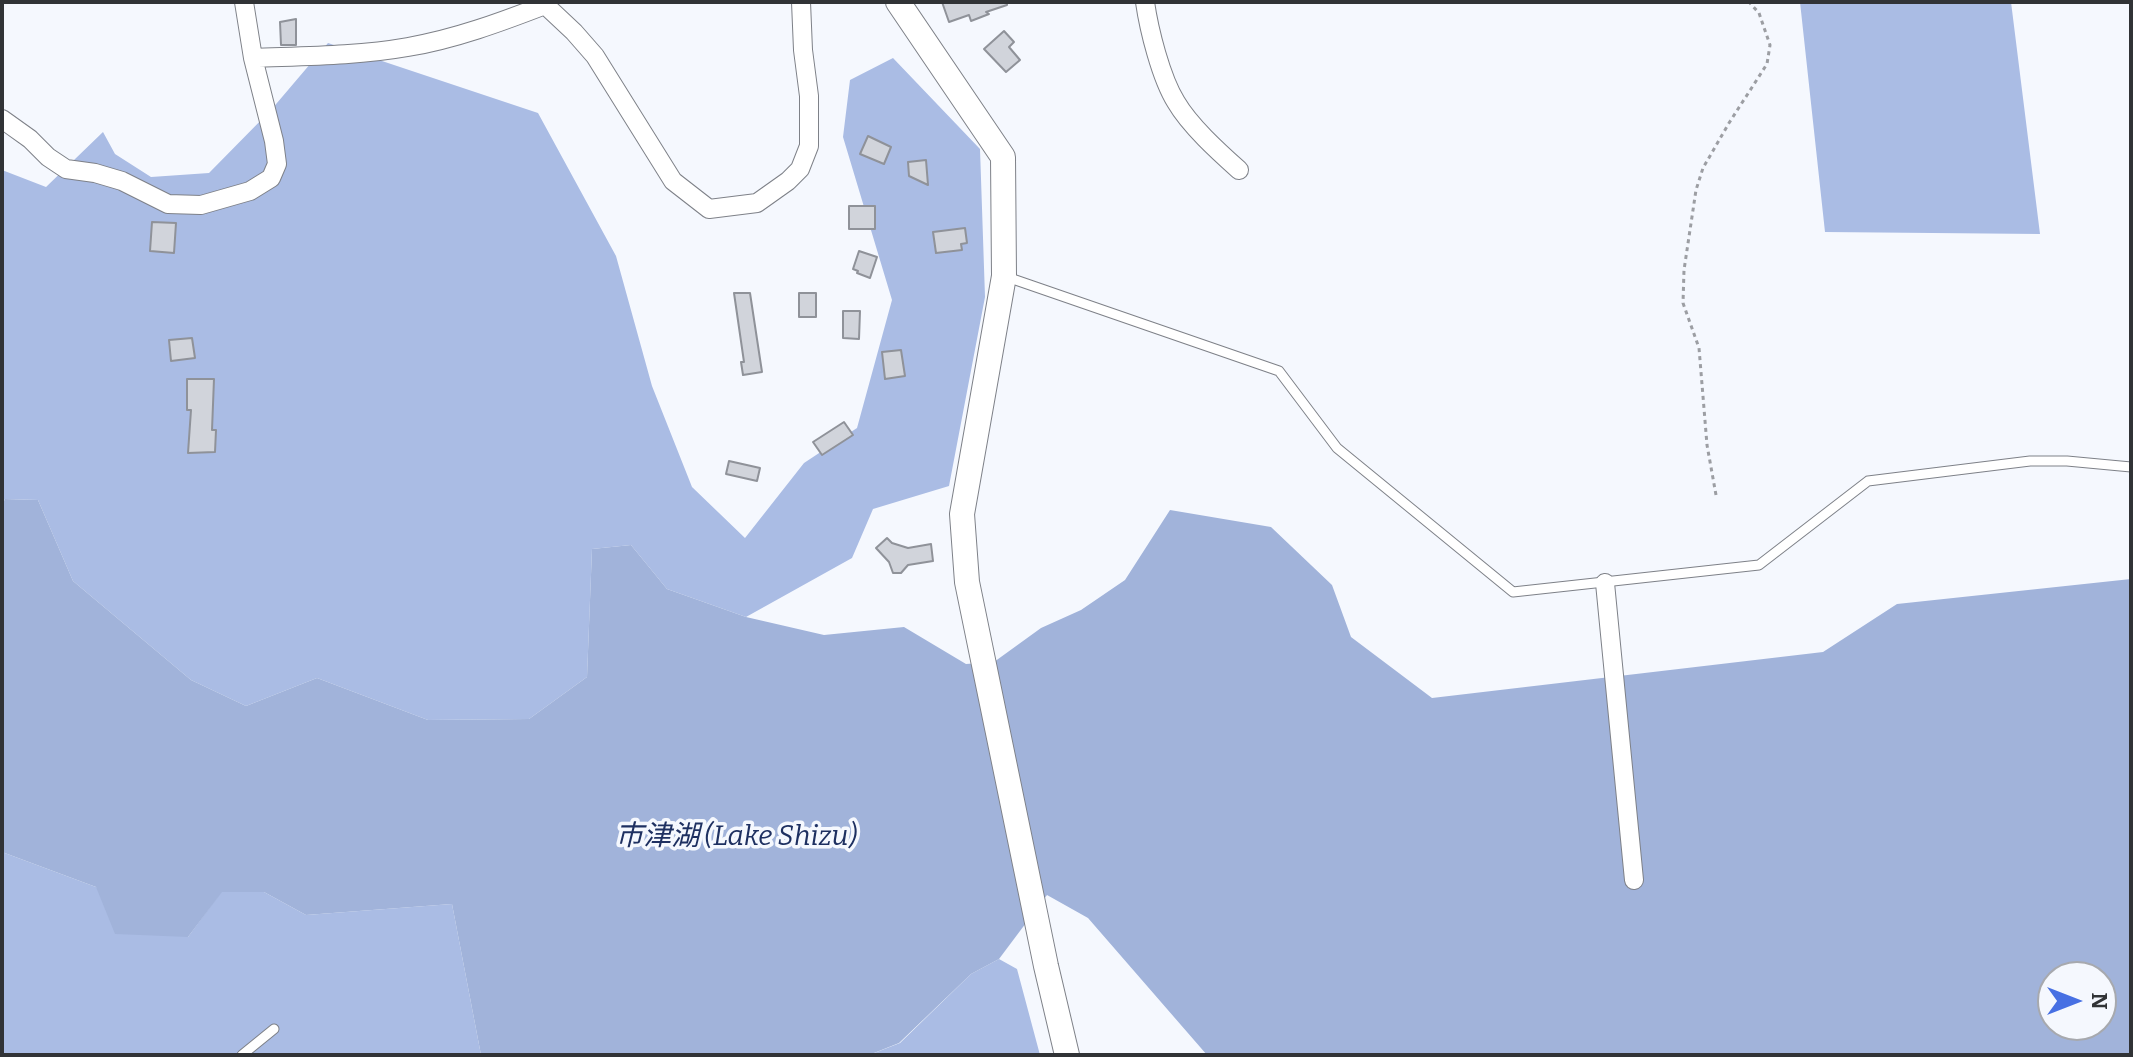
<!DOCTYPE html>
<html>
<head>
<meta charset="utf-8">
<style>
	body { margin:0 }
	#map { position:relative; width:2133px; height:1057px; overflow:hidden; background:#f5f8fe; font-family:Bitter,serif }
	canvas { display:block }
	.frame { position:absolute; inset:0; border:4px solid #313336; pointer-events:none }
	.north { position:absolute; left:2037px; top:961px; width:80px; height:80px; box-sizing:border-box; background:#f5f8fe; border:2px solid #a7a9ae; border-radius:50%; rotate:90deg; font-size:22px; font-weight:700; line-height:32px; text-align:center; color:#313336 }
	.north::after { content:''; display:block; margin:auto; width:28px; height:36px; background:#4770e3; clip-path:polygon(50% 0,100% 100%,50% 72%,0 100%) }
</style>
</head>
<body>
<div id="map">
<canvas width="2133" height="1057"></canvas>
<div class="frame"></div>
<div class="north">N</div>
</div>
<script>
const context = document.querySelector('canvas').getContext('2d');
context.lineJoin = 'round';
function fillPath(path, color) { context.fillStyle = color; context.fill(path, 'evenodd'); }
function stroke(path, color, width, dash) { context.strokeStyle = color; context.lineWidth = width; context.lineCap = dash ? 'butt' : 'round'; context.setLineDash(dash || []); context.stroke(path); }
function drawText(font, color, halo, rows, align = 'center') {
  context.font = font + ' Bitter,"Noto Sans JP",serif'; context.lineWidth = 7; context.setLineDash([]); context.textBaseline = 'middle'; context.strokeStyle = halo; context.fillStyle = color; for (const [text, x, y, turn = 0] of rows) {
    context.save(); context.translate(x, y); context.rotate((+turn || 0) * Math.PI / 180); context.textAlign = isNaN(turn) ? turn : align; if (halo) context.strokeText(text, 0, 0); context.fillText(text, 0, 0); context.restore();
  }
}
const forest = new Path2D(`
	M1800 2H2011L2040 234 1825 232Z
	M328 43 538 113 616 256 652 386 692 487 745 538 804 463 857 428 892 300 843 137 850 80 893 58 980 149 985 297 949 486 873 509 852 558 746 617 667 589 631 545 592 549 587 677 529 719 428 720 317 678 246 706 191 680 73 581 38 500 5 499 2 505V170L46 187 103 132 115 154 151 177 209 173 271 110Z
	M2 852 96 887 188 937 221 892H264L306 915 452 904 481 1055H2Z
	M999 959 1017 969 1040 1055H869L900 1043 971 974Z`);
const water = new Path2D(`
	M5 499 38 500 73 581 191 680 246 706 317 678 428 720 529 719 587 677 592 549 631 545 667 589 746 617 824 635 904 627 966 664 994 662 1041 628 1081 610 1125 580 1170 510 1271 527 1332 585 1351 637 1432 698 1823 652 1897 604 2131 579V1055H1207L1088 918 1047 895 999 959 971 974 899 1043 869 1055H481L452 904 306 915 264 892H222L188 937 115 934 96 887 2 852V505ZM2053 977H2101V1025H2053Z`);
const building = new Path2D(`
	M942 2H1007V5L986 12 989 14 971 21 969 15 949 22Z
	M296 19V45H281L280 22Z
	M1004 31 1014 42 1009 47 1020 60 1006 72 984 49Z
	M868 136 891 147 884 164 860 154Z
	M926 160 928 185 909 176 908 162Z
	M849 206H875V229H849Z
	M152 222 176 223 174 253 150 251Z
	M965 228 967 243 961 244 962 250 936 253 933 232Z
	M859 251 877 257 870 278 857 273 858 271 853 269Z
	M734 293H750L762 372 743 375 741 362H744Z
	M799 293H816V317H799Z
	M843 311H860L859 339 843 338Z
	M192 338 195 358 171 361 169 340Z
	M901 350 905 376 885 379 882 352Z
	M187 379H214L212 430H216L215 452 188 453 191 410H187Z
	M844 422 853 435 822 455 813 442Z
	M729 461 760 468 757 481 726 474Z
	M887 538 892 543 908 548 931 544 933 561 908 565 901 573H893L889 562 876 548Z`);
const path = new Path2D(`
	M1716 495 1707 445 1699 348 1683 303 1684 270 1696 190 1703 168 1729 123 1767 64 1770 45 1759 13 1749 2`);
const lane = new Path2D(`
	M1004 276 1279 371 1337 448 1513 592 1759 565 1868 481 2030 461H2067L2131 467
	M242 1055 274 1029`);
const street = new Path2D(`
	M542 2 574 32 595 56 673 181 709 209 757 203 788 181 800 169 809 146V96L803 50 801 2
	M1145 2C1149 30 1161 78 1176 102 1190 126 1219 152 1239 170
	M253 58C305 56 357 56 408 47 455 39 501 22 545 5
	M2 119 30 139 48 157 66 169 95 173 122 181 168 204 201 205 250 191 271 178 277 164 274 141 253 58 244 2
	M1605 583 1634 880`);
const secondary = new Path2D(`
	M898 2 1003 157 1004 276 962 514 967 582 1046 966 1067 1055`);
const waterNames = [
	["市津湖 (Lake Shizu)",736,837]
];
fillPath(forest, '#aabce4');
fillPath(water, '#a1b3da');
fillPath(building, '#d1d4db');
stroke(building, '#8f9299', 2);
stroke(lane, '#7e8188', 11);
stroke(street, '#7e8188', 20);
stroke(secondary, '#7e8188', 26);
stroke(path, '#9c9ea3', 3, [4, 4]);
stroke(lane, '#fff', 9);
stroke(street, '#fff', 18);
stroke(secondary, '#fff', 24);
drawText('italic 28px', '#1e3061', '#f5f8fe', waterNames);
</script>
</body>
</html>
